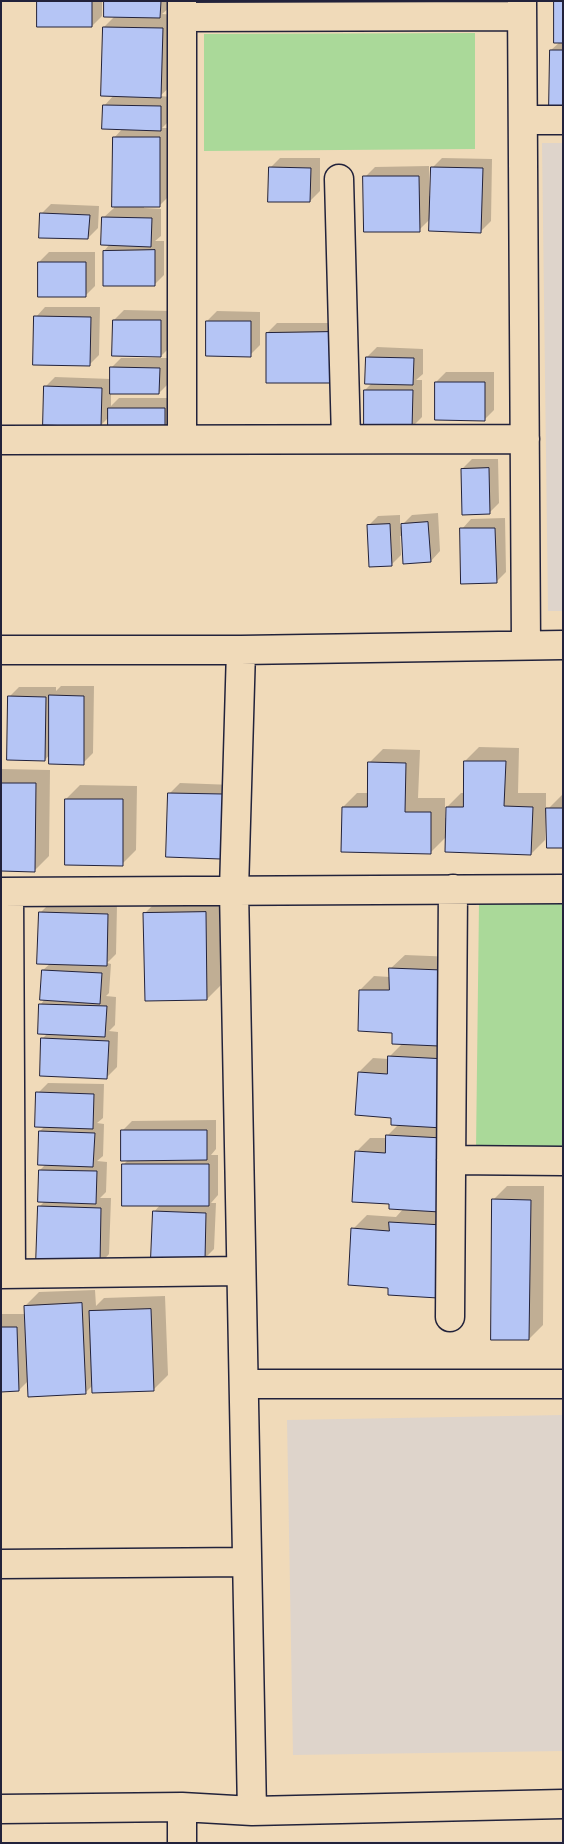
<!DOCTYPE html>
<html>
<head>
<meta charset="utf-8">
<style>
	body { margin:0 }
	#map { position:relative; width:564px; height:1844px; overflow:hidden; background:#f0dab9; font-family:Caveat,sans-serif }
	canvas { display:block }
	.frame { position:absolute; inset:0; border:2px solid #22223b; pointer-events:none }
</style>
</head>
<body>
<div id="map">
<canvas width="564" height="1844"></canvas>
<div class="frame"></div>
</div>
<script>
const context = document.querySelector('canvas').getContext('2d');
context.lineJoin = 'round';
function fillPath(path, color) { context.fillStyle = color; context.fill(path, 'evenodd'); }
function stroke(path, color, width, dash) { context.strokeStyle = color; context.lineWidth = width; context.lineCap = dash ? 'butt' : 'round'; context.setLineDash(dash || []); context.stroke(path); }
const built = new Path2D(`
	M542 143H563V611H548Z
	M563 1415V1751L293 1755 287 1420Z
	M563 1841V1843L1 1842Z`);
const green = new Path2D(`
	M475 33V149L204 151V34Z
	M479 903 563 904V1150L476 1149Z`);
const shadow = new Path2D(`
	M38 1H102V16L92 26Z
	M105 1H170V7L162 14 177 15 175 82 160 96 171 97V119L162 128H170L169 196 159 206H144V208L161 209V236L155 241H164V275L154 285 104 251 110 244 103 218 114 208V138L123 128 104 106 114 95 104 27 115 16Z
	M563 1V107L551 50 560 42Z
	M280 158H320V191L310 201 270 168Z
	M442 158 492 159 491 221 481 231 430 219 419 230 365 177 375 167 429 166V196H431L432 168Z
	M51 204 99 206 98 228 88 238 41 214Z
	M49 252H95V286L85 296 39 262Z
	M45 307H100L99 355 89 365 36 317Z
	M124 310 171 311V346L161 356 114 320Z
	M217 311 260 312V345L250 355 207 321Z
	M277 323H339V372L329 382 267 333Z
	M377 347 423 349V374L416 380H422V417L412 427 365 390 372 383 367 357Z
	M121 358H169V383L159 393H111V406L119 398H174V426L164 436 109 417 101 425 45 387 55 377 111 379V368Z
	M446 372H494V410L484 420 436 382Z
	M472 459H498L499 503 489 513 462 469Z
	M438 513 440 551 431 561 403 536H400L401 555 391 565 368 526 378 516 400 515V527L412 515Z
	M505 518 506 572 496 582 462 529 471 519Z
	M61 686H94L93 753 83 763 50 754 45 760 9 697 19 687H56V691Z
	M479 747 519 748 518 793H546V811L563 794V847L548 813H546L545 840 531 854 446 837 430 853 343 807 357 793H368L369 763 383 749 420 750 418 798H445V818H447V807L461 793H464L465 761Z
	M1 769 50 770 49 856 35 870H1Z
	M180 783 233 785 231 848 221 858 170 793Z
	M80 785 137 786 136 850 122 864 66 799Z
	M219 898 221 985 207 999 145 913 159 899Z
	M50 903 117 905 116 954 107 963 111 964 109 993 106 996 116 997 115 1025 109 1031 118 1032 117 1067 107 1077 42 1039 48 1033 41 1004 45 999 43 970 51 963 40 913Z
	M405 955 455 957 457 1211 389 1286 353 1229 367 1215 396 1217 404 1208 390 1203 356 1152 370 1138H387V1136L399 1124 359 1072 373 1058 389 1059 390 1056 402 1044 360 990 374 976 390 977V969Z
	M48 1083 104 1084 103 1118 97 1123 104 1124 103 1156 97 1161 107 1162 106 1192 100 1198H111L109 1254 100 1264 39 1207 45 1201 40 1170 46 1164 40 1131 45 1126 38 1093Z
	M216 1120V1149L211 1155H218V1195L211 1203H216L214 1249 204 1259 154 1212 160 1205 124 1164 129 1159 122 1131 132 1121Z
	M507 1186H544L543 1325 529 1339 493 1200Z
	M95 1290 96 1306 104 1298 165 1296 168 1375 154 1389 93 1385 85 1393 29 1380 19 1390 1 1391V1314H26L25 1306 39 1292Z`);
const building = new Path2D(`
	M37 1H92V27H37Z
	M104 1H161L160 18 104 17Z
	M428 1H487V7H428Z
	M554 1H563V43H554Z
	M103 27 163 28 161 98 101 96Z
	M550 50H563V108H549Z
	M103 105 161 106V131L102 129Z
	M113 137H160V207H112Z
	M269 167 311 168 310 202H268Z
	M431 167 483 168 481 233 429 231Z
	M363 176H419L420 232H364Z
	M40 213 90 215 88 239 39 238Z
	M102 217 152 218 151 247 101 245Z
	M155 250V286H103V251Z
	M38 262H86V297H38Z
	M34 316 91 317 90 366 33 365Z
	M113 320H161V357L112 356Z
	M206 321H251V357L206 356Z
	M329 332 330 383H266V333Z
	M366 357 414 358 413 385 365 384Z
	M110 367 160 368 159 394H110Z
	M435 382H485V421L435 420Z
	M44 386 102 388 101 427 43 425Z
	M364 390H413L412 429H364Z
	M108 408H165V437H108Z
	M489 468 490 514 462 515 461 469Z
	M428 522 431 562 403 564 401 524Z
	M390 524 392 566 369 567 367 525Z
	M460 528H495L497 583 461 584Z
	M49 695 84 696V765L49 764Z
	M8 696 46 697 45 761 7 760Z
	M464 761H506L504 806 533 807 531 855 445 852 446 807H463Z
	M368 762 406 763 405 812H431V854L341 852 342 807H367Z
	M1 783H36L35 872 1 871Z
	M168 793 223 794 221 859 166 857Z
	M65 799H123V866L65 865Z
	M546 808H563V848H547Z
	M39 912 108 914 107 966 37 964Z
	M206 912 207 1000 145 1001 143 913Z
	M389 968 442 970 439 1046 392 1044V1033L358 1031 359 990H389Z
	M42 970 102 973 100 1004 40 1000Z
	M39 1004 107 1006 105 1037 38 1034Z
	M41 1038 109 1041 107 1079 40 1076Z
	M388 1056 447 1059 443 1128 391 1125V1118L355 1115 358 1072 387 1074Z
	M36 1092 94 1094 93 1129 35 1127Z
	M121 1130H207V1160L121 1161Z
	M39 1131 95 1133 93 1167 38 1165Z
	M386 1135 443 1138 440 1212 389 1209V1204L352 1202 355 1151 385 1153Z
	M122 1164H209V1206H122Z
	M39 1170 97 1171 96 1204 38 1202Z
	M492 1199 531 1200 529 1340H491Z
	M38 1206 101 1208 100 1265 36 1264Z
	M153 1211 206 1213 205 1260 151 1258Z
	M389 1222 443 1225 438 1298 388 1295V1288L348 1285 351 1228 389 1231Z
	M82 1303 86 1394 28 1397 24 1306Z
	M151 1309 154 1391 92 1393 89 1311Z
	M1 1327H17L19 1391 1 1392Z`);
const minor = new Path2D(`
	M182 1V439
	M522 1 526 645
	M182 17 522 16
	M523 120H563
	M339 179 346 439
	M1 440 525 439
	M1 650H241L563 645
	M241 650 234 890 252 1811
	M1 892 563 889
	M9 892 11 1274
	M451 1160 563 1161
	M1 1274 241 1271
	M450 1317 453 889
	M244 1384H563
	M1 1564 247 1562
	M182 1807V1843
	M1 1809 182 1807 252 1811 563 1804`);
fillPath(built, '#ded4cb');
fillPath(green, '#aad999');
fillPath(shadow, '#0003');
fillPath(building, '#b5c5f5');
stroke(building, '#22223b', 1);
stroke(minor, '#22223b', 31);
stroke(minor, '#f0dab9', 28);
</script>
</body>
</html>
